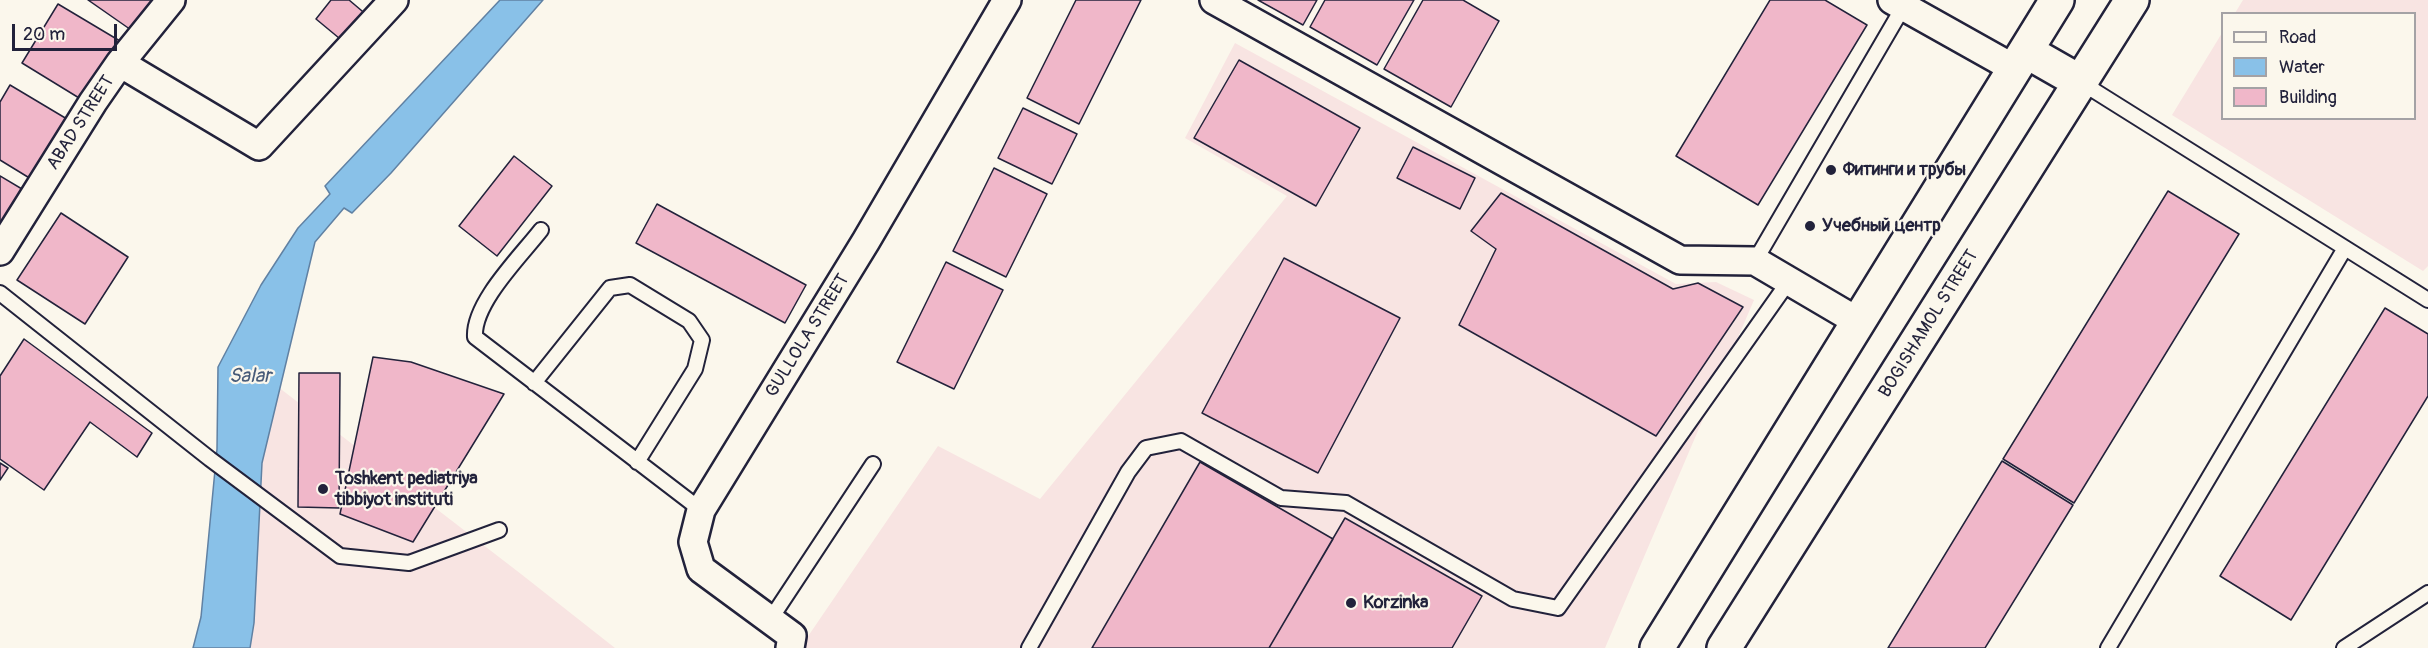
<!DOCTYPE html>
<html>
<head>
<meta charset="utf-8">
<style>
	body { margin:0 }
	#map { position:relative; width:2428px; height:648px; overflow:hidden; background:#fbf7ec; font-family:Pangolin,sans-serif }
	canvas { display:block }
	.legend { position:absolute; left:2221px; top:12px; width:195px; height:108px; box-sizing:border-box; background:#fbf7ec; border:2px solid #a4a2a5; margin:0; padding:8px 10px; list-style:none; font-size:18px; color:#22223b }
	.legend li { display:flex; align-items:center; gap:12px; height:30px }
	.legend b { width:30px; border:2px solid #a4a2a5 }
	.scale { position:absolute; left:12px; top:24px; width:105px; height:27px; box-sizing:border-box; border:3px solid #22223b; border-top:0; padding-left:8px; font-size:18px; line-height:21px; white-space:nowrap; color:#22223b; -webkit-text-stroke:4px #fbf7ec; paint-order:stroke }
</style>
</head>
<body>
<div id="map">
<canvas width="2428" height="648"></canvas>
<ul class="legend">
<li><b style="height:8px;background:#fbf7ec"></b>Road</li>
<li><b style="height:16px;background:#89c1e8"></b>Water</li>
<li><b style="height:16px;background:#f0b7c9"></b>Building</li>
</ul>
<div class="scale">20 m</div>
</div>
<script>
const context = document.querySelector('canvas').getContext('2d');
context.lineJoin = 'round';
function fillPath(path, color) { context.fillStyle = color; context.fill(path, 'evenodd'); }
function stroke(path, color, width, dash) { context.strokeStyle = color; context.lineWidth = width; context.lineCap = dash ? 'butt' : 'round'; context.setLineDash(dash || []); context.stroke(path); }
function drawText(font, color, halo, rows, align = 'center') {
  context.font = font + ' Pangolin,sans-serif'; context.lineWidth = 4.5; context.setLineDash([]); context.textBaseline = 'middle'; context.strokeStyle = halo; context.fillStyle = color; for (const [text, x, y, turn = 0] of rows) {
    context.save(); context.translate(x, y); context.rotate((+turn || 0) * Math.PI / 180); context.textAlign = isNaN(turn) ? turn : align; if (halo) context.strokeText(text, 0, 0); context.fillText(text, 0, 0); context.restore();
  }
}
const built = new Path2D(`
	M2243 0H2428V266L2423 271 2172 115 2222 33V118H2414V14L2235 13Z
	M1235 43 1676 284 1716 282 1754 300 1605 648H800L938 446 1040 499 1287 196 1185 138Z
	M247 363 521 574 615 648H219Z`);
const water = new Path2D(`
	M500 0H543L391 173 352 213 344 208 315 242 262 463 254 623 250 648H193L201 617 217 449 218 367 261 285 298 228 330 194 325 186Z`);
const building = new Path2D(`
	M88 0H156L134 32Z
	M331 0H349L368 16 345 43 316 19Z
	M1076 0H1141L1079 124 1027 98Z
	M1258 0H1317L1303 25Z
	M1325 0H1414L1377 65 1310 27Z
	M1423 0H1463L1499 21 1451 107 1384 69Z
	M1770 0H1825L1867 25 1758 205 1676 156Z
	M58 4 120 41 84 101 22 63Z
	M1239 60 1360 128 1316 206 1194 138Z
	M10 85 72 122 36 182 0 160V102Z
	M1023 108 1077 134 1052 184 998 158Z
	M1413 147 1475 178 1460 209 1397 178Z
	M514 156 552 186 497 256 459 226Z
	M994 168 1047 194 1006 277 953 251Z
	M0 176 27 192 0 237Z
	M2168 191 2239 234 2074 503 2003 459Z
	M1501 193 1673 289 1698 283 1743 307 1656 436 1459 325 1496 249 1471 231Z
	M657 204 806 285 785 323 636 243Z
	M61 213 128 257 85 324 17 280Z
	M1284 258 1400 318 1318 473 1202 413Z
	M946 262 1003 290 954 389 897 362Z
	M2385 308 2428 334V396L2291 620 2220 576Z
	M24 339 152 433 137 457 90 422 44 490 0 459V376Z
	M373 357 411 362 504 394 413 542 340 514Z
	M299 373H340L339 508 298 507Z
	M2002 461 2073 505 1985 648H1888Z
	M1200 462 1333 539 1269 648H1092Z
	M0 463 8 468 0 480Z
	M1345 518 1482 596 1452 648H1269Z`);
const lane = new Path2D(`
	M2082 83 2428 300
	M541 230C520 257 473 303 475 337L701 510
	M1755 261 1905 4
	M0 293 210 459 340 556 409 563 499 530
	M534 383 610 288 630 285 689 321 702 340 695 369 637 462
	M770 620 873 464
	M1029 648 1128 472 1146 448 1181 441 1281 498 1346 503 1513 599 1558 608 1789 281
	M2108 648 2345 248
	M2344 648 2428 593`);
const street = new Path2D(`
	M1214 0 1680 260 1755 261 1857 321
	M1892 0 2015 69
	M120 63 259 146 394 0
	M0 251 93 102 120 63 171 0
	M790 648 792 636 701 569 693 542 701 510 866 241 1007 0`);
const secondary = new Path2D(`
	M2026 51 2082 83
	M1657 648 2057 0
	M1724 648 2132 0`);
const markers = [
	[1831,170,6,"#22223b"],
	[1810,226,6,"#22223b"],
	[323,489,6,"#22223b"],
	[1351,603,6,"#22223b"]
];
const streetNames = [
	["ABAD STREET",81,123,-57],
	["BOGISHAMOL STREET",1929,324,-58],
	["GULLOLA STREET",808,336,-58]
];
const poiNames = [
	["Фитинги и трубы",1843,170],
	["Учебный центр",1822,226],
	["Toshkent pediatriya",335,479],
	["tibbiyot instituti",335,500],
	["Korzinka",1363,603]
];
const waterNames = [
	["Salar",250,377]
];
fillPath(built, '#f8e4e2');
fillPath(water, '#89c1e8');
stroke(water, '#6081a3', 1.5);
fillPath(building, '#f0b7c9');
stroke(building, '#22223b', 1.5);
stroke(lane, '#22223b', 18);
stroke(street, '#22223b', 32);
stroke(secondary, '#22223b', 38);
stroke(lane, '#fbf7ec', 14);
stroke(street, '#fbf7ec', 27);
stroke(secondary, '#fbf7ec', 33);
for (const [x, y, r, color] of markers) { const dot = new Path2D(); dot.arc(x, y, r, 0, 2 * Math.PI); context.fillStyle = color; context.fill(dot); stroke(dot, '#fbf7ec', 2); }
drawText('18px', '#22223b', '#fbf7ec', streetNames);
drawText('bold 18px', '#22223b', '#fbf7ec', poiNames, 'left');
drawText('italic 20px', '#465a78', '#fbf7ec', waterNames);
</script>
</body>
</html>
